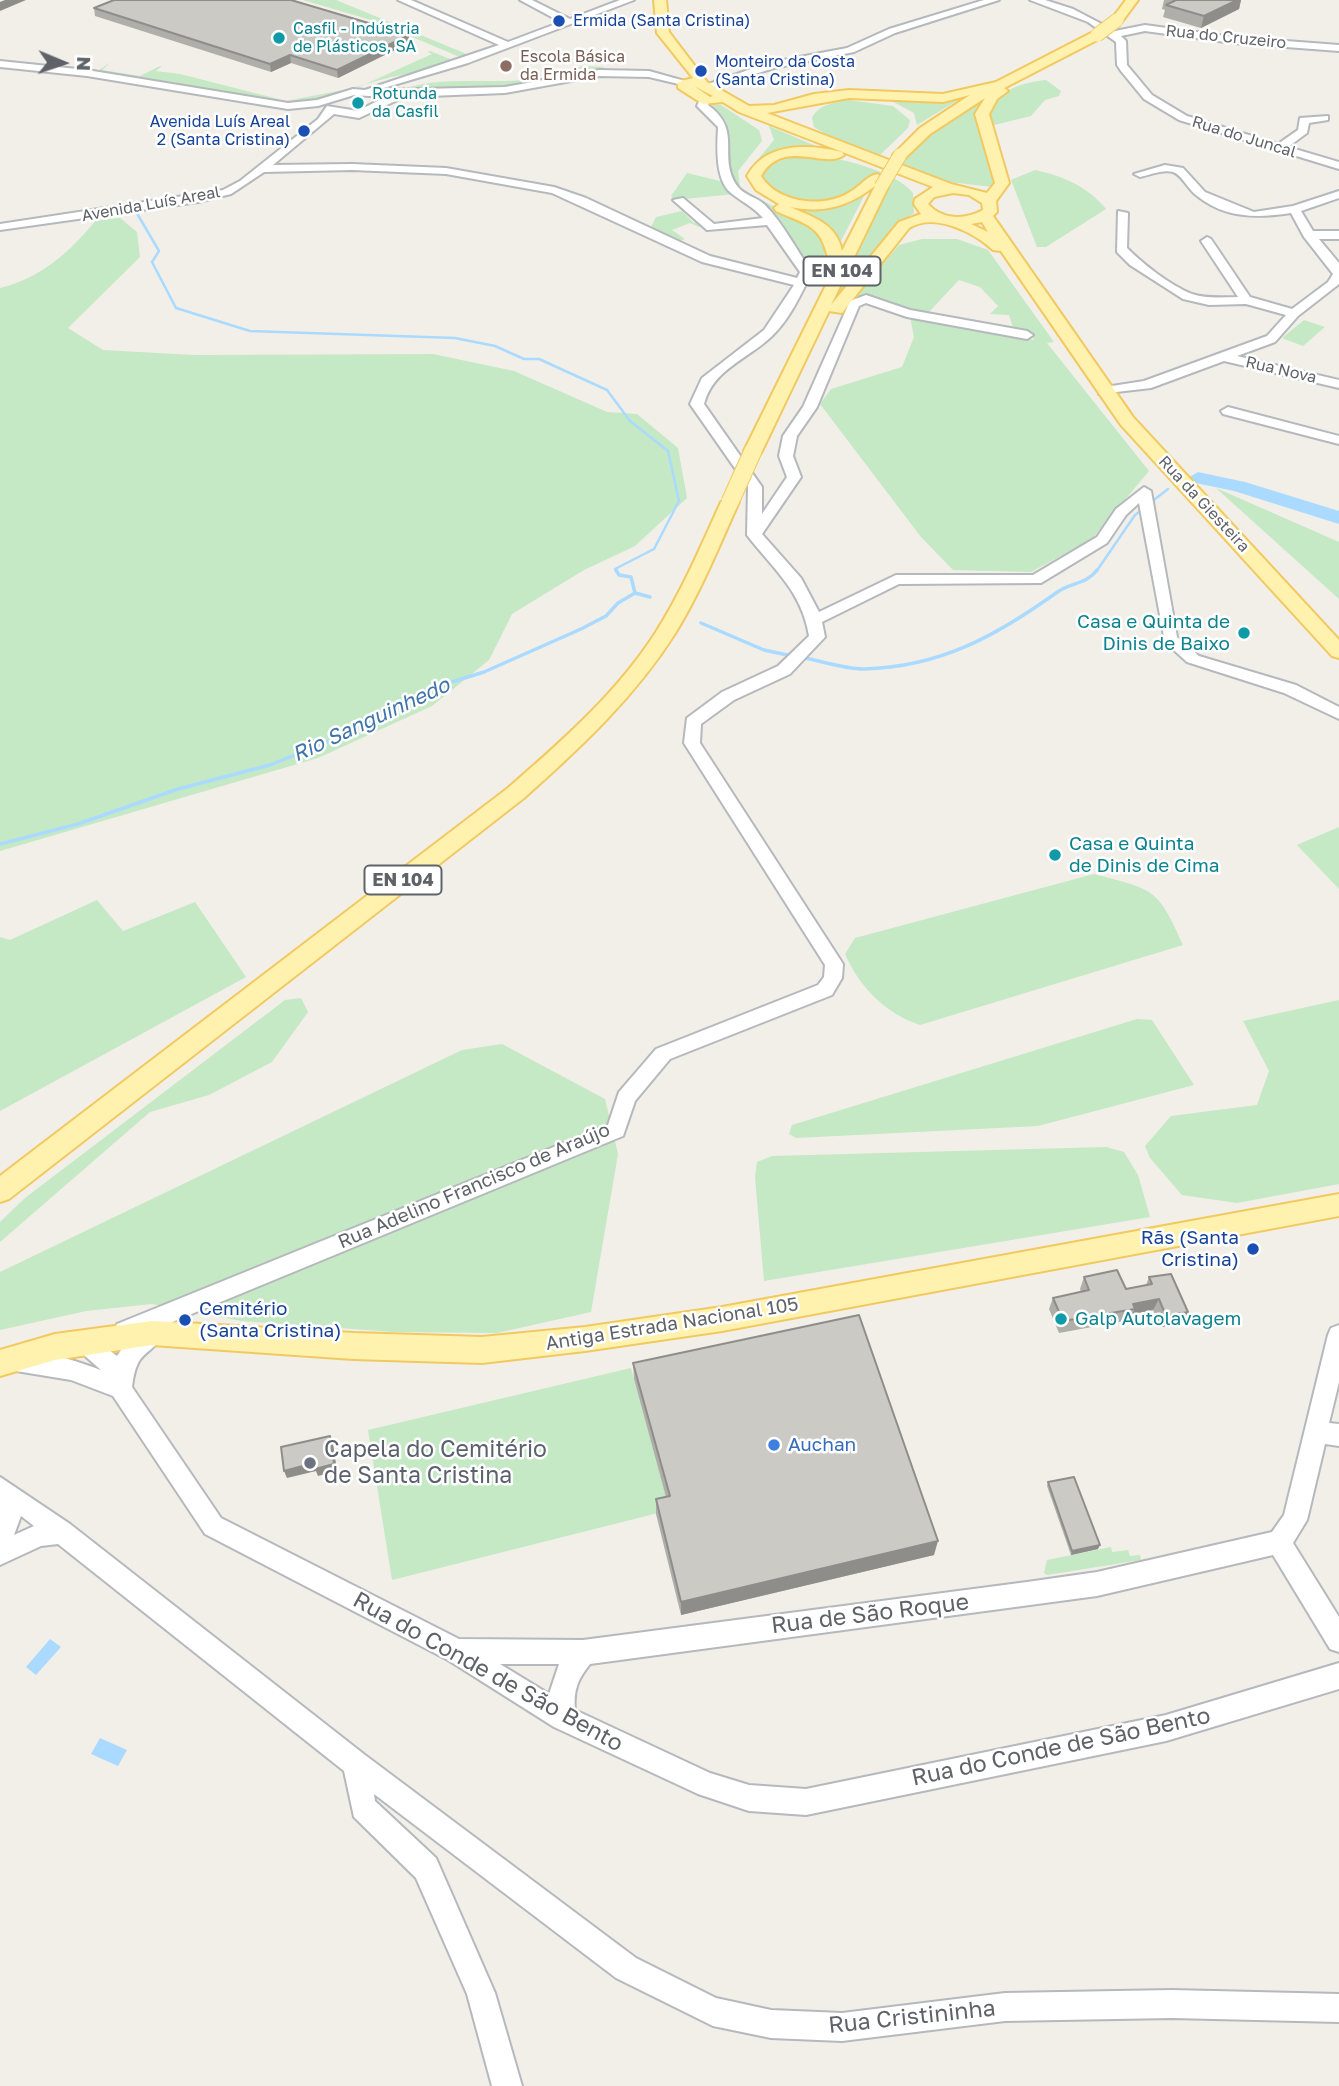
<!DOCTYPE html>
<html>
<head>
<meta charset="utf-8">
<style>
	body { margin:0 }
	#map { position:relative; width:1339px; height:2086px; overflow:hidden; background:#f1efe8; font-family:"Golos Text",sans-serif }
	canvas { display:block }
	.north { position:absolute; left:28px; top:28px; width:70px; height:70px; -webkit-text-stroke:5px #fff; paint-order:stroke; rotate:92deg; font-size:19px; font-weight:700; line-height:28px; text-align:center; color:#5f6368 }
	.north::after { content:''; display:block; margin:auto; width:24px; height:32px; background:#5f6368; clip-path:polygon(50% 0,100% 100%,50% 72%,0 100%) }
</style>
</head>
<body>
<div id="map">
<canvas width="1339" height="2086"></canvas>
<div class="north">N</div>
</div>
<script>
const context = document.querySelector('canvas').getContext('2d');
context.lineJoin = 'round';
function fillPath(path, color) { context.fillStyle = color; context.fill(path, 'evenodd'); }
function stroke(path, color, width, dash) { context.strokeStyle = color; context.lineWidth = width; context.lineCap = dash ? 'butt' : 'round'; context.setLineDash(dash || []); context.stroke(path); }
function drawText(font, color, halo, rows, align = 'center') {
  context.font = font + ' "Golos Text",sans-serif'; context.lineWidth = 5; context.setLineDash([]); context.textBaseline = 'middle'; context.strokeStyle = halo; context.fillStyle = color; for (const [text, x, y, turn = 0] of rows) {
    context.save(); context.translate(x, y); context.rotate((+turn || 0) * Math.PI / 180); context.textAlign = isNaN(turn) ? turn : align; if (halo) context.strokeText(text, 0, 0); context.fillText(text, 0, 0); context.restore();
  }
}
const green = new Path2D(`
	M303 0H336L469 55 462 58 410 36 415 33Z
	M430 51 455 61C430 71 406 73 380 80 345 89 316 104 279 102L99 70 111 62 102 70 140 76 160 66H162L156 71 180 74 286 101 359 87 432 54 428 52Z
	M582 66 603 67 605 70 509 87 411 89 395 92 380 90 394 82 401 89C413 86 426 83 438 82 488 78 535 88 582 66Z
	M1046 80 1061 91 1059 96 1045 100 1031 116 990 126 987 111C1001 89 1021 83 1046 80Z
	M963 97 917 125 914 113 888 99Z
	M987 97 983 101 999 177 993 187 940 181 902 164 924 138Z
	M848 100 893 106 910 120 908 128 879 156 830 137 814 127 812 118C819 104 834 103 848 100Z
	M713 105H721L759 130 762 141 738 171 740 188 814 229 828 244 820 268 808 266 738 189 726 152 728 128 725 121 709 108Z
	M769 126 825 150 763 159 754 164 774 140Z
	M808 155C838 157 894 170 913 193L914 213 901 221 830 311 885 192 860 188C840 202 800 209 778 195 772 192 767 184 762 179 770 159 789 158 808 155Z
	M1035 170C1063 176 1087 186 1106 209L1046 247H1037L1011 180Z
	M687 173 724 182 734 194 675 200 671 196Z
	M763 195C796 207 831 210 864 196L841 241 824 227Z
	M682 211 694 223 698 221 704 226 699 227 690 223 672 230 685 239 677 242 651 227 656 217Z
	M120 218 137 232 140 257 68 328 103 350 193 355 433 354 514 371 607 412 637 414 678 448 687 498 635 546 584 570 512 614 489 660 432 706 318 758 0 851V288C41 278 70 252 96 220Z
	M922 239H957L988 250 1054 342 1047 343 1149 471 1092 539 1031 572 953 570 921 537 820 404 831 389 902 367 914 337 910 317 1034 340 1032 334 1014 331 1009 315 990 314 998 306 980 287 959 280 926 315 855 297 899 245Z
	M1304 320 1325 327 1303 346 1282 338Z
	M1216 488 1339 542V599Z
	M1339 827V889L1297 845Z
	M1094 874C1153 890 1157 886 1183 945L920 1025C885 1013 860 988 845 954L855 938Z
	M97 900 123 931 195 902 246 977 0 1111V937L10 940Z
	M301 998 308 1012 272 1062 209 1095 150 1112 0 1242V1222L25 1198 285 1000Z
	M1339 1000V1184L1237 1203 1182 1195 1150 1158 1145 1146 1171 1116 1257 1105 1269 1071 1243 1021Z
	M1137 1019 1152 1020 1194 1085 1038 1126 796 1138 789 1134 792 1125Z
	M502 1044 605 1099 618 1154 591 1312 497 1333 395 1332 241 1321 152 1304 86 1311 0 1330V1272L462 1050Z
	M1106 1147 1124 1152 1138 1175 1150 1217 764 1281 755 1177 757 1162 772 1156Z
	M631 1368 670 1510 392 1580 368 1430Z
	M1111 1547 1112 1552 1128 1550 1130 1556 1140 1555 1141 1560 1047 1575 1044 1573 1047 1560Z`);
const water = new Path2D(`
	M50 1639 61 1647 36 1675 26 1667Z
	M100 1738 127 1750 118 1766 91 1754Z`);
const streamFar1 = new Path2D(`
	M135 210 159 251 152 262 176 308 250 331 455 338 495 346 524 359H539L607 390 630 421 668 451 679 501 654 549 615 569 617 572
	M1150 503 1168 489
	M1096 572 1135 515 1143 509`);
const stream = new Path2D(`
	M616 570 619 575 631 577 635 593
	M701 623 764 650 792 656
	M801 657C821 661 844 669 864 669 940 667 996 636 1056 593 1070 582 1086 585 1097 570
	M0 844 78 824 178 789 270 765 347 734 426 690 484 672 581 629 606 616 618 603 635 593 650 597`);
const river = new Path2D(`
	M1198 472 1245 482 1339 511V524L1234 491 1191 482 1188 478Z`);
const minor = new Path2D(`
	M398 0H411L508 42 561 22 520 0H532L570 19 620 0H634L468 63 377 90 505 87 599 70 649 71 692 83 687 86 649 77 599 76 505 93 404 97 359 118 334 114 273 165 352 164 446 168 554 187 586 198 710 256 797 278 800 272 767 225 707 230 673 200 683 198 714 224 763 218C754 207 742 202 731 193 715 180 717 146 718 127L697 106 701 97H709L708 105C744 131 716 157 738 187 744 195 758 198 765 205 783 223 797 251 812 272 801 294 790 319 772 336 747 360 713 369 704 404L762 487V514L787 477 779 456 783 436 803 407 850 301 866 295 910 310 1027 331 1033 335 1027 339 907 317 866 303 859 306 817 407 797 436 793 456 801 477 762 534 801 578 819 612 896 575H1033L1097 537 1116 509 1144 487 1151 491 1177 637 1199 656 1296 685 1339 707V719L1284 693 1187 662 1165 642 1139 503 1126 515 1107 543 1041 583 899 584 822 622 825 637 790 674 734 700 701 724 700 743 843 964 842 978 832 995 670 1059 635 1101 623 1136 160 1327 163 1333C151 1359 137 1346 132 1387L221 1518 459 1639 583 1640 1027 1582 1097 1572 1272 1532 1284 1515 1328 1335 1331 1328 1339 1325V1382L1329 1423 1339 1424V1446L1325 1444 1307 1520 1293 1543 1339 1617V1652L1330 1649 1273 1555 1097 1596 590 1664C578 1679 573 1690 575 1710L710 1773 749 1785 806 1789 1166 1715 1339 1663V1689L1166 1741 806 1815 749 1811 698 1794 554 1727 448 1660 205 1534 113 1396 71 1380 10 1370 7 1363 10 1356C36 1346 76 1361 101 1370L77 1349 74 1342 77 1335 85 1332 117 1356 128 1340 117 1338 114 1331 117 1324 608 1125 619 1092 656 1049 818 985 824 977 825 965 684 743 687 718 722 692 778 666 809 636C802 591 773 569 747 535L748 487 690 404 702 378 764 330 794 285 702 262 552 193 446 174 352 170 264 172 231 194 198 202 0 230V224L223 190 240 181 318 119 327 106 358 111 385 97 354 95 318 106 288 109 87 76 0 67V61L87 70 288 103 317 100 353 89 365 90 499 45ZM500 1664H559L549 1694Z
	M984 0H999L895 33 854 52 774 68 708 89 703 86 768 63 847 48 889 29Z
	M1030 0H1045L1073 9 1115 31 1145 25 1233 37 1339 45V51L1233 43 1145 31 1121 36 1126 41 1127 65 1152 95 1187 116 1278 144 1298 130 1300 118 1328 116V120L1309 123 1307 133 1288 147 1339 162V169L1179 120 1144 99 1121 71 1117 65 1116 42 1088 22Z
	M1165 165 1183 168 1205 192 1254 212 1293 206 1339 191V198L1301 211 1313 231H1339V239H1319L1339 263V284L1298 316 1275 342 1237 356 1339 380V388L1224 361 1151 388 1099 394V388L1144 381 1267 336 1286 315 1246 304 1209 305 1183 299 1130 265 1117 252 1118 211 1128 213 1127 248C1144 265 1170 285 1192 294 1207 299 1223 297 1238 297L1201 241 1207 237 1211 239 1250 297 1292 309 1328 282 1333 274 1304 237 1291 213C1257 218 1225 219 1196 195 1188 189 1182 175 1173 172 1163 169 1150 175 1140 177L1134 174Z
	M1228 407 1339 436V444L1223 414 1221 411Z
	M0 1477 70 1524 365 1755 636 1958 716 1998 771 2010 842 2013 1005 1993 1172 1990 1339 1994V2022L1172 2018 1005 2021 842 2041 771 2038 713 2026 616 1978 374 1794 375 1801 436 1858 495 1993 522 2086H492L467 1994 416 1878 354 1817 344 1771 58 1544 41 1546 0 1565ZM21 1516 34 1526 14 1535Z`);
const major = new Path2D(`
	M654 0H666L669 32 707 82 749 106 774 105 814 94 849 90 943 94 996 82 1093 32H1101V38L1004 88 1008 91 997 99 989 114 1009 183 996 201 997 212 993 216 1133 417 1339 640V658L1332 656 1121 425 1001 251 993 250C974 232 934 212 909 228L842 313 829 311 762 451 759 455H747L744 451 835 267 829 263C822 225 809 226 776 211L774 208 779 204 756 190 747 176C766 142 808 144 842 152L844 155C826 170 783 137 761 176 777 203 824 209 850 192 861 186 865 177 877 174L884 178C857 203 828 215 790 207 813 217 837 224 842 251L876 184 888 187 831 305 899 222 921 214 914 204 915 199 933 187 739 112 723 102 703 104 678 88V82L693 78 657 33ZM694 86 713 96 710 97ZM970 95 920 128 893 155 905 158 930 134 985 98 975 114 995 183 987 193 951 184 767 113 849 98 943 102ZM953 193 969 195 982 203 983 210C965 220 942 220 928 204L934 197ZM982 222 988 232 971 224Z
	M1126 0H1138L1121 23H1113L1111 20Z
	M730 497 739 502C719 546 701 591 676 632 635 697 580 748 524 798L9 1199 0 1202V1176L508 788C562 741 617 693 656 632 682 591 701 546 721 502Z
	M1339 1194V1216L722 1331 585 1351 482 1363 353 1359 152 1345 55 1360 0 1376V1350L55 1334 152 1321 353 1333 482 1337 585 1327 722 1307Z`);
const majorBridgeFar1 = new Path2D(`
	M1097 35 1117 20
	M881 187 900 155`);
const majorBridge = new Path2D(`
	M730 502 753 451`);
const wall = new Path2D(`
	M1164 0H1241L1239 9 1201 28 1163 17 1165 10 1162 9Z
	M94 8 409 43 338 78 291 63 271 72 95 16Z
	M1084 1277 1126 1289 1146 1285 1149 1277 1182 1323 1161 1327 1153 1310 1132 1314 1130 1320 1059 1333 1049 1309 1053 1298 1081 1292 1080 1289Z
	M633 1363 934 1555 681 1615 656 1514V1499L666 1497 634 1379Z
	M1048 1482 1098 1549 1071 1555 1047 1486Z`);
const shadedWall = new Path2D(`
	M5 0H26L0 11V2Z
	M1237 0H1241L1239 9 1201 28 1204 16Z
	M409 35V43L338 78 337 70Z
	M290 55 291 63 271 72 270 64Z
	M1159 1299 1153 1310 1132 1314 1135 1309 1133 1304Z
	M1188 1312 1182 1323 1161 1327 1166 1316Z
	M330 1436 333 1443 337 1471 318 1476 316 1471 287 1478 284 1471Z
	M938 1541 934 1555 681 1615V1602Z
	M1100 1545 1098 1549 1071 1555 1072 1551Z`);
const building = new Path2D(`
	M114 0H291L409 35 337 70 290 55 270 64 94 8Z
	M1174 0H1237L1204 16 1166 5 1176 0Z
	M1117 1270 1126 1289 1152 1284 1149 1277 1171 1274 1188 1312 1166 1316 1159 1299 1133 1304 1135 1309 1063 1321 1053 1298 1089 1290 1084 1277Z
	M859 1315 938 1541 681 1602 656 1499 670 1496 633 1363Z
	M330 1436 334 1464 315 1469 314 1463 284 1471 281 1447Z
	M1074 1477 1100 1545 1072 1551 1048 1482Z`);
const markers = [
	[559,21,7,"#1a4fb4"],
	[279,38,7,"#0f9aa8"],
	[506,66,7,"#8d6e63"],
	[701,71,7,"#1a4fb4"],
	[358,103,7,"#0f9aa8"],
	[304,131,7,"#1a4fb4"],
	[1244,633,7,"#0f9aa8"],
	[1055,855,7,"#0f9aa8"],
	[1253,1249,7,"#1a4fb4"],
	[1061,1319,7,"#0f9aa8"],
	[185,1320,7,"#1a4fb4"],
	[774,1445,7,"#3f7fe0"],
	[310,1463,7,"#6b7280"]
];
const farTransitnames = [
	["Ermida (Santa Cristina)",573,21],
	["Monteiro da Costa",715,62],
	["(Santa Cristina)",715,80],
	["Avenida Luís Areal",290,122,"right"],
	["2 (Santa Cristina)",290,140,"right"]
];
const farCulturenames = [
	["Casfil - Indústria",293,29],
	["de Plásticos, SA",293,47],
	["Rotunda",372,94],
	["da Casfil",372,112]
];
const farStreetnames = [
	["Rua do Cruzeiro",1226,37,6],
	["Rua do Juncal",1244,137,17],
	["Avenida Luís Areal",151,204,-10],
	["Rua Nova",1281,370,13],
	["Rua da Giesteira",1204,504,47]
];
const farEducationnames = [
	["Escola Básica",520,57],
	["da Ermida",520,75]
];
const shields = [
	[842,271,77],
	[403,880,77]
];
const shieldNames = [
	["EN 104",842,271],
	["EN 104",403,880]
];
const cultureNames = [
	["Casa e Quinta de",1230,622,"right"],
	["Dinis de Baixo",1230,644,"right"],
	["Casa e Quinta",1069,844],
	["de Dinis de Cima",1069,866],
	["Galp Autolavagem",1075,1319]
];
const streetNames = [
	["Rua Adelino Francisco de Araújo",474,1186,-23],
	["Antiga Estrada Nacional 105",672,1324,-9]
];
const transitNames = [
	["Rãs (Santa",1239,1238],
	["Cristina)",1239,1260],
	["Cemitério",199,1309,"left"],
	["(Santa Cristina)",199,1331,"left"]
];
const shopNames = [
	["Auchan",788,1445]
];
const waterNames = [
	["Rio Sanguinhedo",371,720,-25]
];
const nearWorshipnames = [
	["Capela do Cemitério",324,1450],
	["de Santa Cristina",324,1476]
];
const nearStreetnames = [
	["Rua de São Roque",870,1614,-7],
	["Rua do Conde de São Bento",488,1672,29],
	["Rua do Conde de São Bento",1061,1747,-12],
	["Rua Cristininha",912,2017,-6]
];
fillPath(green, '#c5e8c5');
fillPath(water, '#aadaff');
stroke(streamFar1, '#aadaff', 2.5);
stroke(stream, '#aadaff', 3.5);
fillPath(river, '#aadaff');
stroke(minor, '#b5b8bc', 4);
stroke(major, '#f2c960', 4);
fillPath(minor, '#fff');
fillPath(major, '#fff2af');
stroke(majorBridgeFar1, '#f2c960', 15, []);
stroke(majorBridge, '#f2c960', 19, []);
stroke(majorBridgeFar1, '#fff2af', 13);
stroke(majorBridge, '#fff2af', 17);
fillPath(wall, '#afaea9');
fillPath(shadedWall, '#8f8d8a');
fillPath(building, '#cccac5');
stroke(building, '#8f8d8a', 2);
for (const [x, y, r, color] of markers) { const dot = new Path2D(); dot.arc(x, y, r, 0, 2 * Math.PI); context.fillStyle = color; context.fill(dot); stroke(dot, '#fff', 2.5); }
drawText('16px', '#164399', '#fff', farTransitnames, 'left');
drawText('16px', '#0d838f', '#fff', farCulturenames, 'left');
drawText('16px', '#5f6368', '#fff', farStreetnames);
drawText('16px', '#785e54', '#fff', farEducationnames, 'left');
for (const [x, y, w] of shields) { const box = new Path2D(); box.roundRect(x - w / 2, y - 14.5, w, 29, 5); context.fillStyle = '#fff'; context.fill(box); stroke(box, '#5f6368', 2); }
drawText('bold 18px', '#5f6368', null, shieldNames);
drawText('19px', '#0d838f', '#fff', cultureNames, 'left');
drawText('19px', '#5f6368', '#fff', streetNames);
drawText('19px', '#164399', '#fff', transitNames, 'right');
drawText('19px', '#366cbe', '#fff', shopNames, 'left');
drawText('italic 21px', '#4174aa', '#fff', waterNames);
drawText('23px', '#5b616d', '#fff', nearWorshipnames, 'left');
drawText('23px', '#5f6368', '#fff', nearStreetnames);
</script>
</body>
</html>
